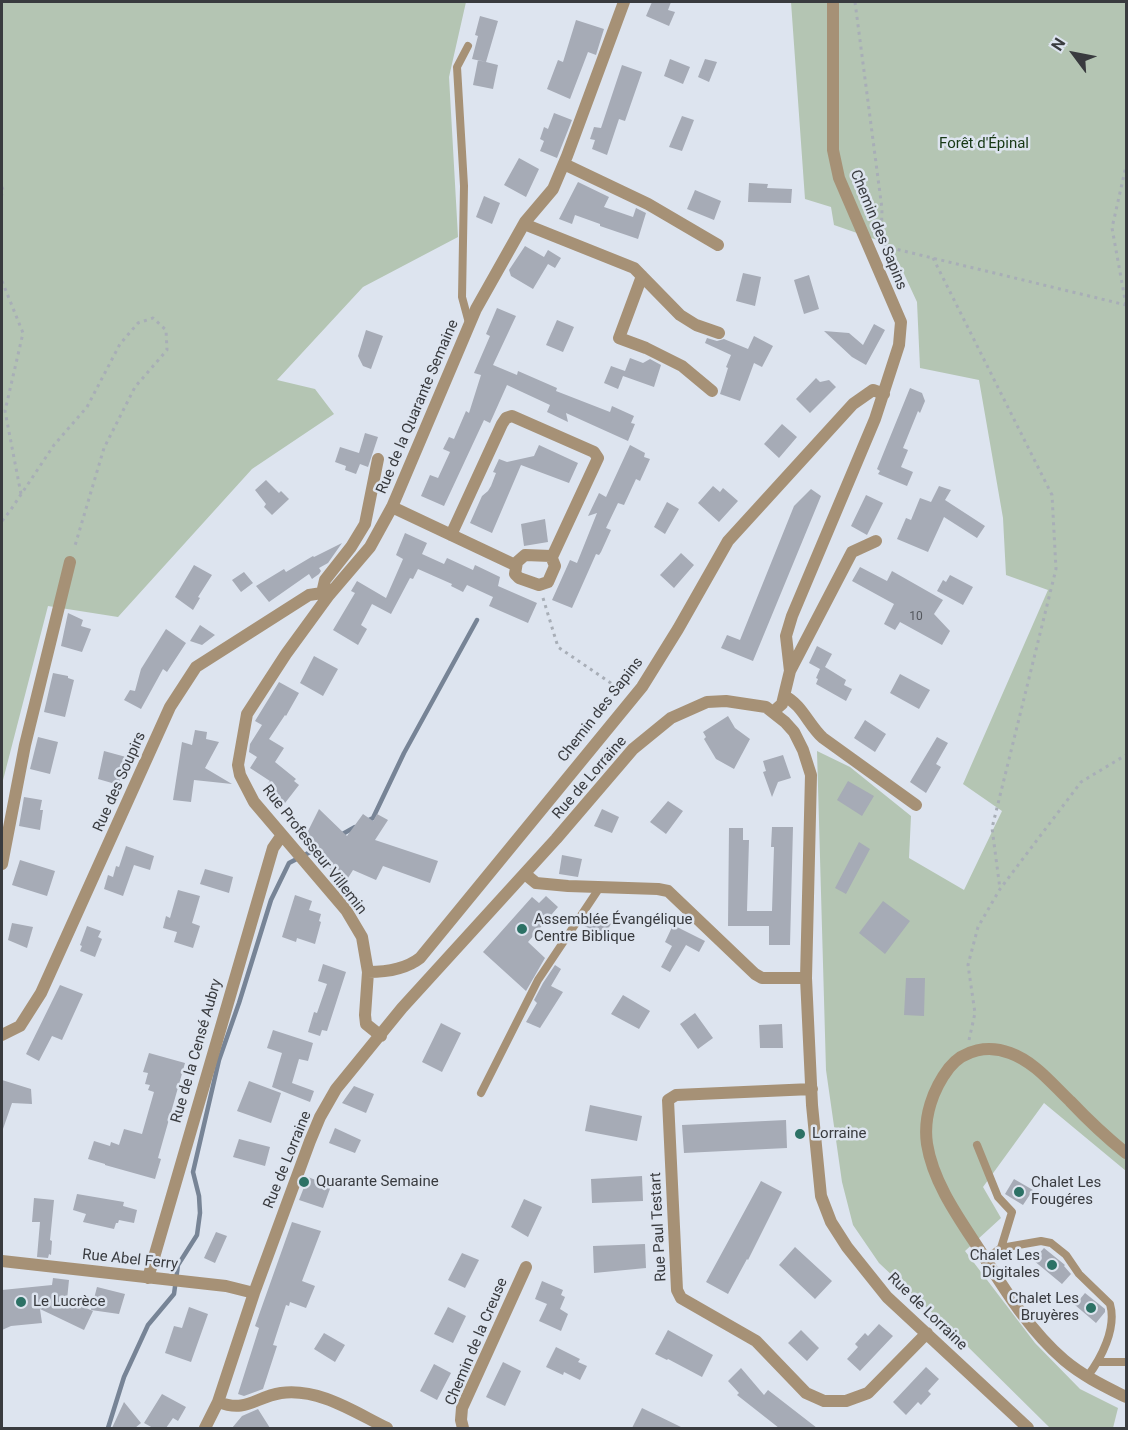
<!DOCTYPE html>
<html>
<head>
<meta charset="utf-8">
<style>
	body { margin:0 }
	#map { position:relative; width:1128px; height:1430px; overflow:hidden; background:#dde4ef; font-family:Roboto,sans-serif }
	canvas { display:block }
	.frame { position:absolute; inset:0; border:3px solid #393b3f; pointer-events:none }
	.north { position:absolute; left:1044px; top:24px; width:60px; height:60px; -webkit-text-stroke:4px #dde4ef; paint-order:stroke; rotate:302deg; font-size:16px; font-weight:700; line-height:24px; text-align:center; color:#393b3f }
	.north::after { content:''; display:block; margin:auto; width:21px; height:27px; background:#393b3f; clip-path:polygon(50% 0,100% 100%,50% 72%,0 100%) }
</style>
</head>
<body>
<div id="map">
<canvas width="1128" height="1430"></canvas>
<div class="frame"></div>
<div class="north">N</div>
</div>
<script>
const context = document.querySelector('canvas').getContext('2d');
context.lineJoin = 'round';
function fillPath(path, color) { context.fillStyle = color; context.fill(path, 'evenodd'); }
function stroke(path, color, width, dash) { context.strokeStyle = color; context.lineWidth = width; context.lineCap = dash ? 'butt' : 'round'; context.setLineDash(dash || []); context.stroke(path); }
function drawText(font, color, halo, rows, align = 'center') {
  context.font = font + ' Roboto,sans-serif'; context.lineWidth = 5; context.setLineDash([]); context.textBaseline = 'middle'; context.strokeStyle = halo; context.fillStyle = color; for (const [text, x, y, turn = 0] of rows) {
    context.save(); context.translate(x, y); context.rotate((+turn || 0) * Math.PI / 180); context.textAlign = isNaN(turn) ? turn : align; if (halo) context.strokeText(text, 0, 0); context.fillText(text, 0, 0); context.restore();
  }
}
const green = new Path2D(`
	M2 2H466L449 77 458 237 363 287 277 380 315 389 334 414 252 469 118 617 48 606 2 784Z
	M791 2H1126V1171L1044 1103 983 1187 1001 1218 965 1251 1035 1343 1080 1389 1118 1408 1113 1428H1050L961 1340 879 1263 853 1225 842 1182 826 1070 817 751 850 767 911 816 909 858 964 890 1002 811 963 784 1048 590 1006 575 1003 518 979 380 920 368 917 302 899 263 880 241 834 225 831 207 805 199Z`);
const stream = new Path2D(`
	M365 822 373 818 404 753 477 620
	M339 836 355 827
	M108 1428 124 1377 148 1325 174 1294 178 1265 197 1235 200 1213 199 1196 193 1172 219 1060 239 1003 271 900 289 863 316 849`);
const building = new Path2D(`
	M652 2H671L668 10 675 12 669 26 646 16Z
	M480 16 498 21 486 62 472 59 478 36 475 35Z
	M576 20 604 29 596 55 588 52 570 99 547 89 558 60 563 62Z
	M670 59 690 67 683 84 664 76Z
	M705 59 717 62 709 82 698 77Z
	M478 60 498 65 493 89 473 85Z
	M622 65 642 72 625 121 619 119 607 155 592 149 595 140 590 139 594 127 601 128Z
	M554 113 572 120 557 158 540 151 544 141 540 139 544 127 548 129Z
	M682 116 694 120 682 151 669 147Z
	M519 158 539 169 526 197 504 185Z
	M578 182 609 197 604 207 633 217 636 208 646 213 638 239 600 226V224L575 215 572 224 559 219Z
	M749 183 768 184 767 188 792 189 791 203 748 202Z
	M695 190 721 201 714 220 687 209Z
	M484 196 500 203 492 224 476 217Z
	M525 246 544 257 548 250 561 258 555 268 548 264 533 289 511 276 509 270Z
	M743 273 761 277 755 306 736 301Z
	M809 275 819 309 804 314 794 280Z
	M497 308 516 316 493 365 517 375 518 371 557 388 556 391 610 412 612 406 634 416 631 423 635 424 628 441 566 413 568 422 547 412 550 405 507 385 490 423 484 420 444 506 421 496 430 475 438 478 450 452 443 449 449 437 454 439 466 411 469 413 481 375 474 373 490 336 486 334Z
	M557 320 574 327 563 352 546 345Z
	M874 324 885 330 866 365 852 357 824 331 849 333 863 345Z
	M366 330 383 336 371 369 363 366 358 356Z
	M754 336 773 346 762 367 754 363 740 401 720 394 728 368 726 367 731 355 705 343 707 338 717 341 724 339 748 349Z
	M630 358 643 363 650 359 661 365 654 387 623 376 618 389 604 383 611 366 625 371Z
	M816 378 820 382 829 380 836 387 810 413 796 399Z
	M910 388 922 393 925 401 920 413 918 411 903 448 908 450 901 467 913 472 907 486 878 474 880 471 877 469Z
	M782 424 797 437 779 458 764 444Z
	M365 433 378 437 368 467 360 464 356 474 345 470 346 466 335 462 340 447 359 453Z
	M539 445 578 463 569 483 521 465 492 533 470 523 482 496 488 491 491 486 496 473 493 472 499 459 507 462 534 456Z
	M630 445 645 453 644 457 650 459 640 481 636 479 624 505 618 503 606 528 611 530 601 552 599 555 596 554 572 608 552 600 570 560 577 563 597 513 588 516 599 493 606 497Z
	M266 480 279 493 281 491 289 499 272 515 264 507 266 504 255 490Z
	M713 486 720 492 723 488 738 501 719 522 698 503Z
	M939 486 951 490 945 500 985 526 977 538 944 517 928 552 897 539 906 518 911 520 920 498 931 502Z
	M811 489 821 496 753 661 721 648 727 635 740 640 794 506Z
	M866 495 883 503 867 535 851 526Z
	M667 502 679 509 665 534 654 527Z
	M545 519 548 542 524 546 521 524Z
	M405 533 427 543 422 554 444 564 447 558 473 570 475 565 500 577 498 586 537 603 528 623 489 606 493 597 467 585 463 592 451 586 452 584 418 569 413 579 410 578 391 614 372 604 361 625 367 629 358 645 333 630 355 593 351 591 357 581 386 598 403 559 396 555Z
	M342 543 328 563 319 568 321 571 319 574 312 579 309 574 269 602 256 586 284 569 286 572 313 556 314 557Z
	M681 553 694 565 674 588 660 575Z
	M194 565 212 575 198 597 200 598 193 610 175 597Z
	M860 567 887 581 892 571 943 600 934 614 950 631 942 645 900 622 895 630 884 624 894 604 852 581Z
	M244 572 253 583 241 592 232 580Z
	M950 575 973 587 963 605 937 591 943 580 946 582Z
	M68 613 83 620 81 626 91 629 82 652 61 646Z
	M200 625 215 635 202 645 190 641Z
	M166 629 186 643 167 672 163 669 141 709 124 700 130 690 135 691 141 669Z
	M817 646 832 654 825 667 846 680 844 685 852 689 846 701 816 684 818 679 816 678 820 669 809 663Z
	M314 656 338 669 323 696 300 683Z
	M53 673 68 676V678L74 680 65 717 44 712Z
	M900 674 930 690 919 709 890 693Z
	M279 682 299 693 286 716 285 715 269 739 284 748 275 762 296 779 294 781 299 785 285 803 265 787 270 781 250 768 257 757 249 752 250 744 262 725 255 721Z
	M728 716 735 728 750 739 734 769 716 759 704 739 706 737 703 732Z
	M865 720 886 734 875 752 854 738Z
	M195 730 207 732 206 739 219 742 205 768 232 784 194 780 191 802 173 800 182 742 192 745Z
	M38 737 58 742 50 774 30 769Z
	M937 737 948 743 936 764 941 767 926 793 910 782Z
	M104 751 126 757 119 785 98 779Z
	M783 755 791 778 778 782 772 797 763 772 766 771 763 761Z
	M848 781 874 796 862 816 837 800Z
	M24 797 42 800 40 810H43L40 830 19 826Z
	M668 801 683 811 666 834 650 822Z
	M319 809 347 836 363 814 373 821 377 814 388 820 375 840 438 861 430 883 383 866 376 880 353 870 348 878 336 869 334 873 303 841Z
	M602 809 619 817 612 833 594 826Z
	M772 827H793L790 945H769V926H728L729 828H743V840H749L747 911H772L774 847H771Z
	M859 842 870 849 846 894 835 888Z
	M126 846 154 856 150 870 134 865 123 896 104 889 108 875 113 877 116 866 119 867Z
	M562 855 582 859 578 877 559 874Z
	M20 860 55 871 47 896 12 885Z
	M205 869 233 877 229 893 200 884Z
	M178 890 200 896 192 923 200 926 193 948 174 942 177 932 163 928 166 916 170 918Z
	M295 895 312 901 309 910 321 914 319 921 321 922 315 944 297 938 296 942 282 937Z
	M546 896 558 907 528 942 545 958 526 991 483 952 532 897 539 903Z
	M883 901 910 921 885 954 859 933Z
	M591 912 611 924 603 937 583 925Z
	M12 923 33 927 27 948 8 940Z
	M673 925 705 941 699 952 686 945 670 972 661 967 672 946 665 942Z
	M87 926 101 931 98 937 102 939 95 957 80 951 82 946 80 945Z
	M323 964 346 972 327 1031 322 1030 320 1036 308 1032 314 1012 317 1013 327 984 318 981Z
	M555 965 561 969 551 986 563 992 540 1028 526 1022 537 1003 534 1000 543 983Z
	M906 978H925L924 1016 904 1015Z
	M60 985 83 994 62 1040 52 1036 39 1061 26 1054Z
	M623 995 650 1011 639 1029 611 1014Z
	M695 1013 713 1038 698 1049 680 1024Z
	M441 1023 461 1033 442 1072 422 1062Z
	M782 1024 783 1048H760L759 1025Z
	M273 1030 313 1043 308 1061 299 1059 292 1083 314 1091 310 1102 272 1087 282 1053 267 1048Z
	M149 1053 185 1063 158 1158 161 1159 155 1179 105 1165V1164L88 1159 94 1141 110 1146 111 1142 119 1145 124 1129 142 1134 154 1092 148 1090 150 1085 145 1084 148 1073 143 1072Z
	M2 1080 31 1089 32 1104 12 1103 3 1129 2 1128Z
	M249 1081 281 1093 271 1123 237 1111Z
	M354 1086 374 1094 366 1113 342 1103Z
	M590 1105 642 1116 637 1141 585 1131Z
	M786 1120 787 1148 684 1153 682 1125Z
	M335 1128 361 1140 355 1153 329 1143Z
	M239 1139 270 1147 265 1166 233 1157Z
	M642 1176 643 1201 592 1203 591 1179Z
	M308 1177 331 1186 323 1208 299 1200Z
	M1014 1179 1033 1190 1023 1205 1005 1194Z
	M761 1181 782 1192 748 1260 747 1259 728 1294 706 1282Z
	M77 1194 124 1202 123 1206 137 1210 134 1223 119 1220 118 1223H116L114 1229 83 1222 86 1214 73 1210Z
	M34 1198 54 1200 50 1240 52 1241 51 1255 49 1254 48 1258 37 1257 40 1222H32Z
	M524 1199 542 1207 528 1237 511 1227Z
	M292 1222 321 1231 302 1281 315 1286 306 1308 290 1302 289 1306 286 1305 273 1345 277 1346 263 1389 244 1396 238 1394 259 1328 255 1326Z
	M216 1232 227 1236 215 1263 204 1258Z
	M645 1244 646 1268 594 1273 593 1246Z
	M795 1247 832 1281 815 1299 779 1265Z
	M1044 1248 1065 1265 1064 1266 1071 1274 1062 1284 1033 1260Z
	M462 1253 479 1260 465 1288 448 1280Z
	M53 1278 69 1280 67 1300 93 1311 84 1330 40 1309 42 1323 11 1326 2 1330V1290L52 1285Z
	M542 1281 563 1290 561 1295 565 1297 560 1309 568 1314 561 1331 539 1321 547 1304 535 1299Z
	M97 1287 125 1294 119 1314 91 1310Z
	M1085 1293 1105 1309V1312L1096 1323 1075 1305Z
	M189 1307 208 1314 191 1362 165 1353 174 1326 182 1328Z
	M448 1307 466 1316 453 1343 434 1334Z
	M879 1324 893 1336 860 1371 847 1359 858 1347 855 1344 865 1333 868 1336Z
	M668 1330 713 1355 702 1377 668 1359 667 1360 655 1354Z
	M801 1330 819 1348 807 1361 788 1343Z
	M324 1333 345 1345 335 1362 314 1349Z
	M556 1347 580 1359 578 1362 587 1366 580 1380 564 1372 563 1375 546 1367Z
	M503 1362 521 1371 505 1406 486 1397Z
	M434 1364 451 1373 437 1400 420 1391Z
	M926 1367 939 1379 928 1391 931 1394 921 1405 918 1402 906 1415 893 1402Z
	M741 1368 764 1395 768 1390 817 1428H779L737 1395 739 1393 728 1381Z
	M162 1394 186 1407 178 1421 173 1418 166 1428H153L144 1423Z
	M124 1402 141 1423 135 1428H112Z
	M642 1408 683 1428H632Z
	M258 1409 270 1428H232L242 1416Z`);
const path = new Path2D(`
	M855 2 882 209 881 241
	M2 187 3 190 2 195
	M883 246 1126 305
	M933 258 1052 495 1056 569 992 828 1000 889
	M2 281 23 333 5 411 21 494
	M1126 305 1112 228 1126 166
	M2 521 10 511 54 445 87 407 120 344 138 323 153 318 166 330 167 350 135 387 104 448 74 549
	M543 598 558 647 621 690
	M969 1040 975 1013 968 965 978 927 1000 889 1081 782 1126 755`);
const lane = new Path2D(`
	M468 46 457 67 464 186 462 297 469 323
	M481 1093 538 980 600 887
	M977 1145 998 1197 1012 1212 1001 1248
	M986 1259 1001 1248 1041 1241 1051 1243 1066 1255 1079 1274 1110 1304C1117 1328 1101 1359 1087 1377
	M1099 1362H1126`);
const street = new Path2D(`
	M564 164 648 204 718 245
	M524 224 634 268 680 315 696 325 719 333
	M642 276 619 338 646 348 682 366 712 391
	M392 507 515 565
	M451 535 502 424 506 418 512 416 594 452 598 458 552 557
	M525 555 551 556 555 566 548 582 539 585 519 578 515 574 517 562Z
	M322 593 325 580 351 547 365 524 378 459
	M790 671 786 636 792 616 875 419 899 345 901 322 839 178 833 150V2
	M784 696C802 704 809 726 823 738L916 805
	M774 711 782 704 790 671 852 552 876 541
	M2 864 25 745 70 562
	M525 874 536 883 568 886 658 889 668 891 755 974 762 978H806
	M368 972C386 972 406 969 420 958L642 687 678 629 728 541 853 404 873 390 884 394
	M2 1035 20 1026 41 993 170 707 196 667 309 595 322 593 329 595
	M381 1036 366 1024 365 1015 368 972 362 937 346 910 254 802 240 775 238 765 247 714 286 654 329 595 370 547 392 507 476 309 525 222 553 189 567 156 624 2
	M812 1089 676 1095 668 1100 677 1290 681 1298 756 1341 806 1393 824 1401H846L868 1393 927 1333
	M1126 1153C1106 1137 1088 1120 1070 1101 1052 1084 1035 1062 1010 1053 989 1045 964 1049 949 1068 933 1089 923 1117 927 1144 933 1182 958 1217 979 1249 1004 1288 1028 1329 1064 1360 1083 1376 1104 1386 1126 1397
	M2 1261 226 1286 254 1293
	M148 1278 273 848 282 835
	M218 1402C247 1413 255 1397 281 1393 320 1388 354 1412 387 1428
	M205 1428 218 1402 254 1293 310 1141 320 1117 336 1089 402 1008 556 839 633 749 671 718 707 702 726 701 766 707 785 722 794 732 803 750 811 775 806 978 812 1105 821 1196 831 1222 847 1247 887 1297 1028 1428
	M463 1428 461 1420 462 1408 526 1267`);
const markers = [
	[522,929,6,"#2c7165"],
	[800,1134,6,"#2c7165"],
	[304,1182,6,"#2c7165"],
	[1019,1192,6,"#2c7165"],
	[1052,1265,6,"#2c7165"],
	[21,1302,6,"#2c7165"],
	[1091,1308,6,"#2c7165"]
];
const numberNames = [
	["10",916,617]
];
const parkNames = [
	["Forêt d'Épinal",984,144]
];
const streetNames = [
	["Chemin des Sapins",878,230,68],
	["Rue de la Quarante Semaine",418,407,-67],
	["Chemin des Sapins",601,710,-52],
	["Rue de Lorraine",590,778,-49],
	["Rue des Soupirs",120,782,-66],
	["Rue Professeur Villemin",314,850,52],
	["Rue de la Censé Aubry",197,1051,-74],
	["Rue de Lorraine",288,1160,-68],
	["Rue Paul Testart",659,1227,-93],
	["Rue Abel Ferry",130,1260,6],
	["Rue de Lorraine",927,1312,44],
	["Chemin de la Creuse",477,1342,-67]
];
const poiNames = [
	["Assemblée Évangélique",534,920],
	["Centre Biblique",534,937],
	["Lorraine",812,1134],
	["Quarante Semaine",316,1182],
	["Chalet Les",1031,1183],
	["Fougéres",1031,1200],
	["Chalet Les",1040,1256,"right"],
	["Digitales",1040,1273,"right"],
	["Chalet Les",1079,1299,"right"],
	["Bruyères",1079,1316,"right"],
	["Le Lucrèce",33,1302]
];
fillPath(green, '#b4c5b3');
stroke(stream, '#778496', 4.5);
fillPath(building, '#a6abb6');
stroke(path, '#a8aeb7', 3, [3, 4.5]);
stroke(lane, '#a69176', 8);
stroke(street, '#a69176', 12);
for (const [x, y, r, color] of markers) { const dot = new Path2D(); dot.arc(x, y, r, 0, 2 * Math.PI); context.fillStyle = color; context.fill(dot); stroke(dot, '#dde4ef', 2); }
drawText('12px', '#54575d', null, numberNames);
drawText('15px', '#173815', '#dde4ef', parkNames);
drawText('15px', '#393b3f', '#dde4ef', streetNames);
drawText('15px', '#393b3f', '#dde4ef', poiNames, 'left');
</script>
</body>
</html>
